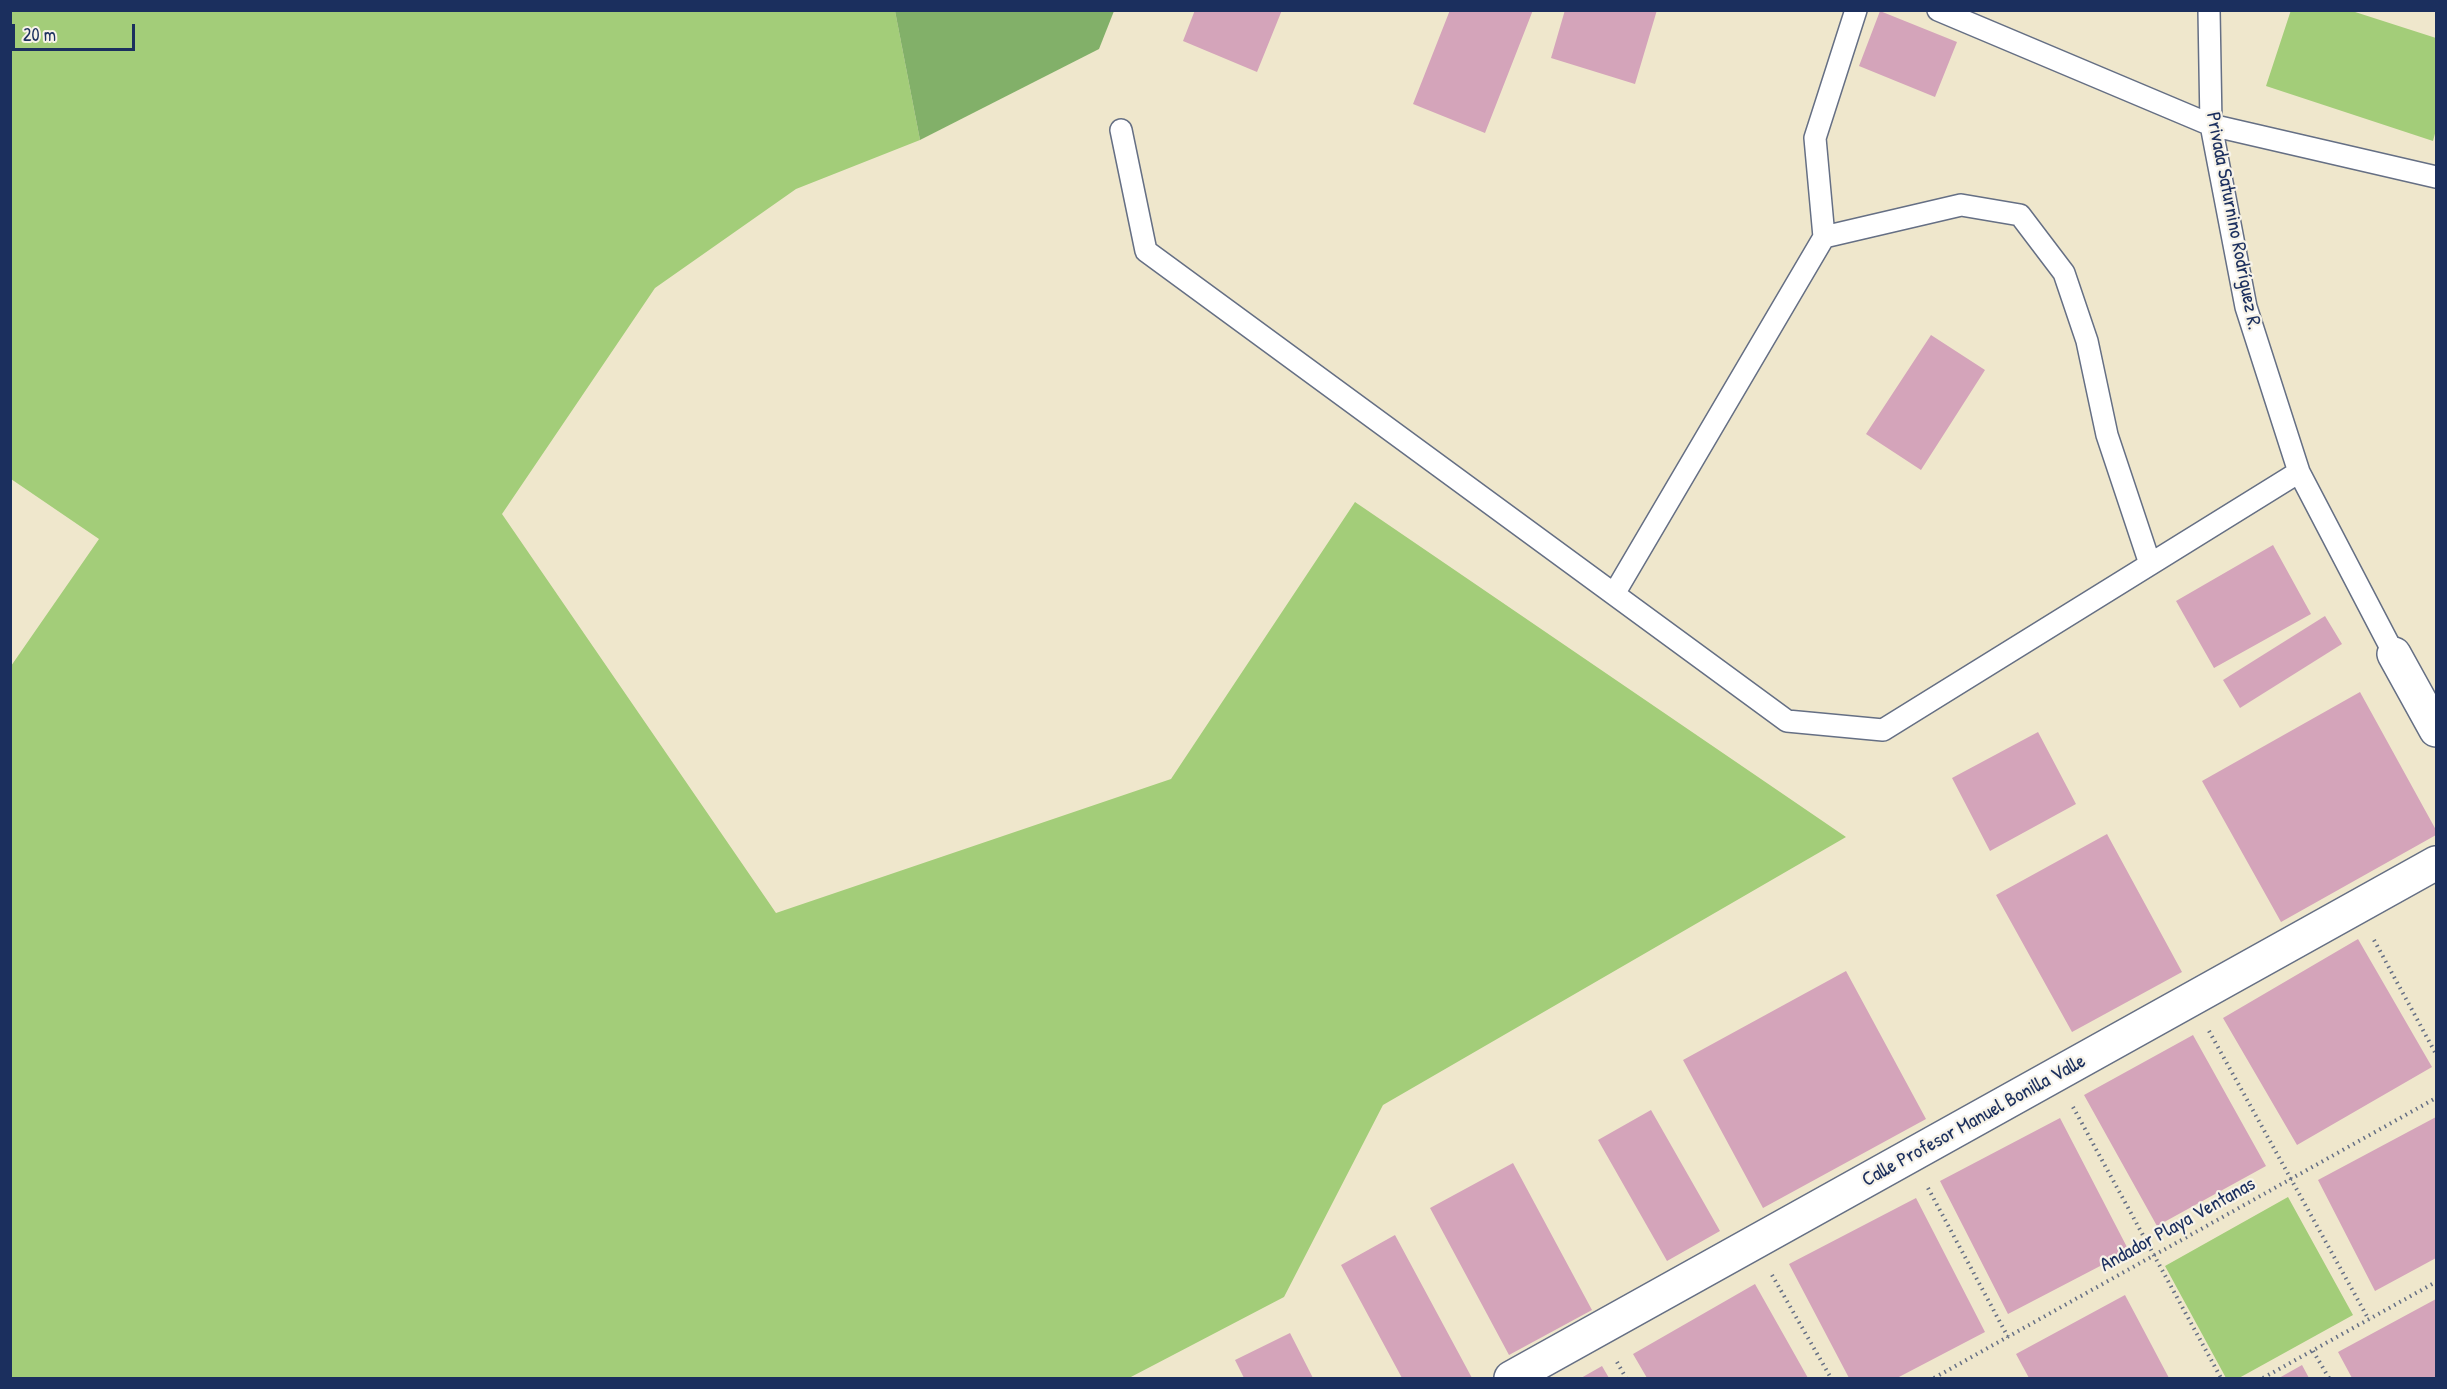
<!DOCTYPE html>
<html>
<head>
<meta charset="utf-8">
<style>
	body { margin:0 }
	#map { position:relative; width:2447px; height:1389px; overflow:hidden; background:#efe7cc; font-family:"Patrick Hand",sans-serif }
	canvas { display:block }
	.frame { position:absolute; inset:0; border:12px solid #1b2f5e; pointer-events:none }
	.scale { position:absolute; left:12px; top:24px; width:123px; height:27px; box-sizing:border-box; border:3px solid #1b2f5e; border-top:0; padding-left:8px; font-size:18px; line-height:21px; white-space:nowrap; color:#1b2f5e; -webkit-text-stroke:4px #f7f3e8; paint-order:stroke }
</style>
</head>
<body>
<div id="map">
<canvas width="2447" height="1389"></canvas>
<div class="frame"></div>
<div class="scale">20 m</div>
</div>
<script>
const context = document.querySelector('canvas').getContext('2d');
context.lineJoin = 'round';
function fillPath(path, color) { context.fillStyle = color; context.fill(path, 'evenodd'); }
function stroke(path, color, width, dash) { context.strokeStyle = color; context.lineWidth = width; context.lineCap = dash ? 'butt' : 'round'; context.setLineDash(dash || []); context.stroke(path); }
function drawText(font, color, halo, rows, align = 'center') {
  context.font = font + ' "Patrick Hand",sans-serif'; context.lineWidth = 4.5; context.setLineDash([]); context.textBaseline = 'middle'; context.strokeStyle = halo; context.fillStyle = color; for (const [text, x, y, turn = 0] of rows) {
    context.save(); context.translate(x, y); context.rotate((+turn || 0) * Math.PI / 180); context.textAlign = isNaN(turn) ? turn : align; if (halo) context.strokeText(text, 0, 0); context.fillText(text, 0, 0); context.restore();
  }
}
const green = new Path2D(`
	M2291 10 2352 11 2436 38V130L2433 141 2266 86Z
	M10 11H895L920 140 796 189 655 288 502 514 776 913 1171 779 1355 502 1846 837 1383 1105 1284 1297 1129 1378H11V666L99 539 11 479Z
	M2288 1197 2353 1315 2239 1378H2226L2165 1266Z`);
const forest = new Path2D(`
	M895 11V10L1114 11 1099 49 920 140Z`);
const building = new Path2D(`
	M1195 10H1282L1257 72 1183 41Z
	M1450 10H1533L1485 133 1413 104Z
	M1565 10H1657L1635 84 1551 58Z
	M1880 11 1957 42 1935 97 1859 66Z
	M1931 335 1985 370 1921 470 1866 434Z
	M2273 545 2311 614 2214 668 2176 601Z
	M2325 616 2342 644 2240 708 2223 680Z
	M2360 692 2436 830V835L2281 922 2202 781Z
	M2038 732 2076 804 1990 851 1952 778Z
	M2107 834 2182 972 2072 1032 1996 895Z
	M2358 939 2432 1067 2297 1145 2223 1018Z
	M1846 971 1926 1119 1763 1208 1683 1060Z
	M2193 1035 2266 1166 2157 1226 2084 1095Z
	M1651 1110 1720 1231 1667 1261 1598 1140Z
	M2436 1117V1258L2375 1291 2318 1180Z
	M2060 1118 2129 1251 2008 1314 1940 1181Z
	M1513 1163 1592 1310 1509 1355 1430 1208Z
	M1916 1198 1985 1332 1897 1378H1849L1789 1264Z
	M1395 1235 1472 1378H1402L1341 1265Z
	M1755 1284 1808 1378H1647L1633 1354Z
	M2125 1295 2169 1378H2029L2016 1354Z
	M2436 1299V1378H2352L2338 1352Z
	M1290 1333 1313 1378H1244L1235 1360Z
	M2302 1365 2309 1378H2279Z
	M1602 1366 1609 1378H1581Z`);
const path = new Path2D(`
	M2374 940 2436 1054
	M2209 1031 2369 1320
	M2073 1107 2221 1378
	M1928 1188 2008 1337
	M1772 1275 1831 1378
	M2313 1351 2329 1378
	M1617 1362 1626 1378
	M1934 1378 2436 1098
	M2263 1378 2436 1282`);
const service = new Path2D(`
	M1938 10 2211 125 2436 177
	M2209 10 2211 125 2246 307 2299 472 2394 654
	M1121 130 1146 251 1787 721 1883 730 2299 472
	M1824 237 1961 205 2020 215 2064 273 2087 341 2107 435 2150 564
	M1614 594 1824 237 1815 138 1856 10`);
const minor = new Path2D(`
	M1511 1378 2436 863`);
const tertiary = new Path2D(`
	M2394 654 2436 730`);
const streetNames = [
	["Privada Saturnino Rodríguez R.",2233,221,79],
	["Calle Profesor Manuel Bonilla Valle",1974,1121,-29],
	["Andador Playa Ventanas",2178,1225,-29]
];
fillPath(green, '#a3cd79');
fillPath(forest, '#82b069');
fillPath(building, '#d4a4ba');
stroke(service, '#656f84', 24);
stroke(minor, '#656f84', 36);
stroke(tertiary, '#656f84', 36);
stroke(path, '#656f84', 4, [1.5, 4.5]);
stroke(service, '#fff', 21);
stroke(minor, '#fff', 33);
stroke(tertiary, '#fff', 33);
drawText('20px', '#1b2f5e', '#f7f3e8', streetNames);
</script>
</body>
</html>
